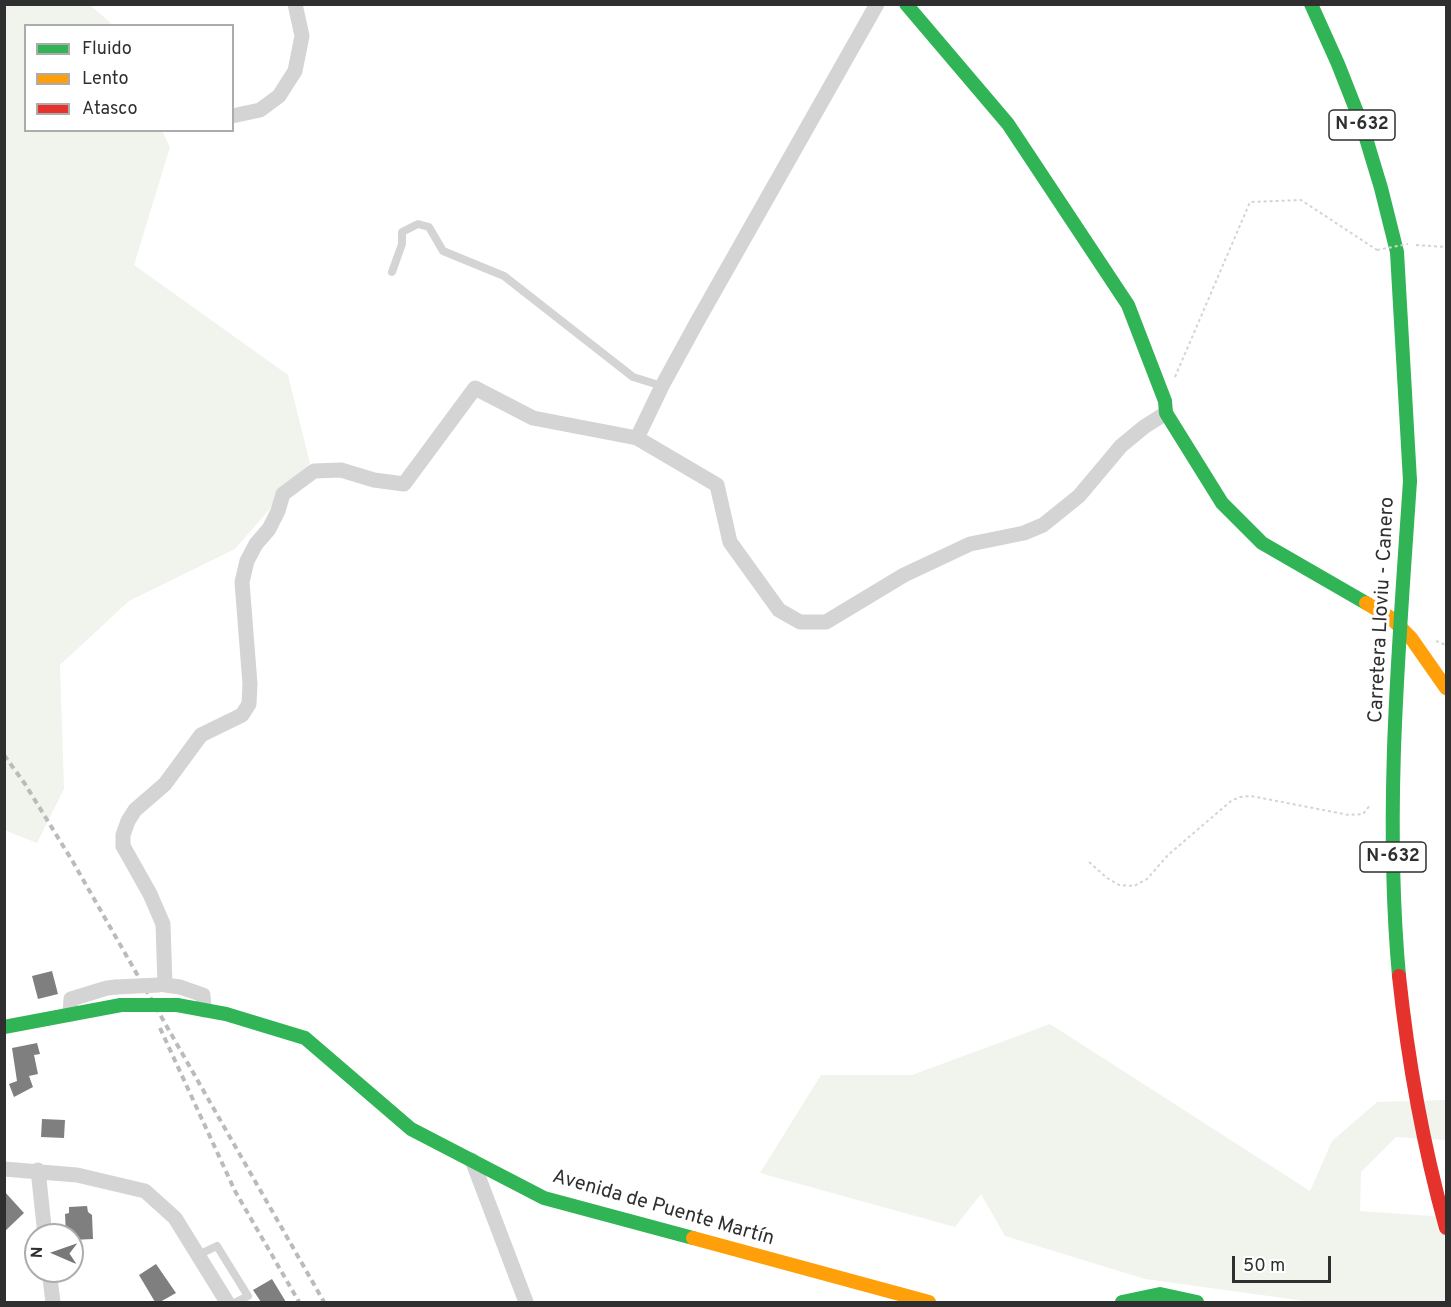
<!DOCTYPE html>
<html>
<head>
<meta charset="utf-8">
<style>
	body { margin:0 }
	#map { position:relative; width:1451px; height:1307px; overflow:hidden; background:#fff; font-family:Overpass,sans-serif }
	canvas { display:block }
	.frame { position:absolute; inset:0; border:6px solid #2f2f2f; pointer-events:none }
	.legend { position:absolute; left:24px; top:24px; width:210px; height:108px; box-sizing:border-box; background:#fff; border:2px solid #acacac; margin:0; padding:8px 10px; list-style:none; font-size:18px; color:#2f2f2f }
	.legend li { display:flex; align-items:center; gap:12px; height:30px }
	.legend b { width:30px; border:2px solid #acacac }
	.north { position:absolute; left:24px; top:1223px; width:60px; height:60px; box-sizing:border-box; background:#fff; border:2px solid #acacac; border-radius:50%; rotate:272deg; font-size:16px; font-weight:700; line-height:24px; text-align:center; color:#2f2f2f }
	.north::after { content:''; display:block; margin:auto; width:21px; height:27px; background:#787878; clip-path:polygon(50% 0,100% 100%,50% 72%,0 100%) }
	.scale { position:absolute; left:1232px; top:1256px; width:99px; height:27px; box-sizing:border-box; border:3px solid #2f2f2f; border-top:0; padding-left:8px; font-size:18px; line-height:21px; white-space:nowrap; color:#2f2f2f; -webkit-text-stroke:4px #fff; paint-order:stroke }
</style>
</head>
<body>
<div id="map">
<canvas width="1451" height="1307"></canvas>
<div class="frame"></div>
<ul class="legend">
<li><b style="height:8px;background:#30b455"></b>Fluido</li>
<li><b style="height:8px;background:#ff9f0a"></b>Lento</li>
<li><b style="height:8px;background:#e5322d"></b>Atasco</li>
</ul>
<div class="north">N</div>
<div class="scale">50 m</div>
</div>
<script>
const context = document.querySelector('canvas').getContext('2d');
context.lineJoin = 'round';
function fillPath(path, color) { context.fillStyle = color; context.fill(path, 'evenodd'); }
function stroke(path, color, width, dash) { context.strokeStyle = color; context.lineWidth = width; context.lineCap = dash ? 'butt' : 'round'; context.setLineDash(dash || []); context.stroke(path); }
function drawText(font, color, halo, rows, align = 'center') {
  context.font = font + ' Overpass,sans-serif'; context.lineWidth = 6; context.setLineDash([]); context.textBaseline = 'middle'; context.strokeStyle = halo; context.fillStyle = color; for (const [text, x, y, turn = 0] of rows) {
    context.save(); context.translate(x, y); context.rotate((+turn || 0) * Math.PI / 180); context.textAlign = isNaN(turn) ? turn : align; if (halo) context.strokeText(text, 0, 0); context.fillText(text, 0, 0); context.restore();
  }
}
const green = new Path2D(`
	M4 5H90L113 25 26 26V130L162 131 170 147 134 265 288 375 310 463 235 549 129 601 60 665 64 789 37 843 4 830Z
	M1050 1024 1310 1191 1332 1141 1377 1102 1446 1100V1140L1396 1137 1361 1172 1360 1211 1446 1217V1302H1312L1145 1279 1005 1236 981 1194 955 1227 760 1173 821 1075H912Z`);
const building = new Path2D(`
	M52 971 58 994 38 999 32 976Z
	M37 1043 40 1054 34 1055 38 1074 29 1076 33 1087 14 1097 9 1084 17 1081 12 1048Z
	M42 1119 65 1120 64 1138 41 1137Z
	M4 1191 24 1213 4 1232Z
	M87 1206 88 1212 92 1215 93 1239 72 1240V1235H66L65 1214 69 1213V1207Z
	M156 1264 176 1293 160 1302H155L139 1275Z
	M272 1279 286 1302H261L253 1290Z`);
const path = new Path2D(`
	M1416 245 1446 247
	M1175 377 1250 202 1301 200 1377 250
	M1436 641 1446 645
	M1089 862 1107 878 1119 885 1134 886 1147 879 1168 855 1231 801 1240 797 1251 796 1349 815 1363 814 1371 804`);
const lane = new Path2D(`
	M392 272 402 244V232L418 224 429 227 443 251 504 276 633 377 662 386
	M198 1255 217 1246 248 1296 236 1302`);
const street = new Path2D(`
	M232 116 260 110 279 96 295 71 302 36 295 4
	M637 438 662 386 697 322 877 4
	M204 1010 203 995 180 987 165 985 163 924 150 894 123 846V835L128 821 135 810 165 784 201 735 242 715 249 704 250 684 242 582 247 561 256 544 269 529 278 511 283 494 314 471 341 470 374 480 404 484 475 388 533 418 637 438 717 485 730 542 779 610 800 622H826L904 575 970 544 1024 533 1043 525 1079 496 1121 446 1144 427 1166 413
	M70 1014 71 999 107 988 116 987
	M472 1160 526 1302
	M4 1169 77 1175 145 1191 175 1218 227 1302
	M38 1170 45 1235
	M49 1271 53 1302`);
const fast = new Path2D(`
	M906 4 1008 124 1128 305 1165 401 1166 413 1222 503 1262 543 1366 603
	M1311 4 1338 64 1362 125 1381 188 1397 252 1410 481
	M177 1005 226 1014 305 1038 411 1129 544 1198 693 1238
	M4 1027 121 1005
	M1122 1302 1160 1294 1197 1302`);
const slow = new Path2D(`
	M1366 603 1391 618 1411 638 1446 688
	M693 1238 929 1302`);
const rail = new Path2D(`
	M4 755 25 784 73 862 324 1302
	M160 1028 235 1191 299 1302`);
const pathBridge = new Path2D(`
	M1377 250 1408 244`);
const streetBridge = new Path2D(`
	M116 987 159 985`);
const fastBridge = new Path2D(`
	M1399 976C1384 811 1399 646 1410 481
	M121 1005H177`);
const jamBridge = new Path2D(`
	M1399 976C1408 1062 1423 1145 1446 1228`);
const shields = [
	[1362,125,66],
	[1393,857,66]
];
const shieldNames = [
	["N-632",1362,125],
	["N-632",1393,857]
];
const streetNames = [
	["Carretera Lloviu - Canero",1383,610,-87],
	["Avenida de Puente Martín",663,1209,16]
];
fillPath(green, '#f0f4ed');
fillPath(building, '#7f7f7f');
stroke(path, '#d4d4d4', 2, [3, 3]);
stroke(lane, '#d4d4d4', 8);
stroke(street, '#d4d4d4', 15);
stroke(fast, '#30b455', 14);
stroke(slow, '#ff9f0a', 14);
stroke(rail, '#bbb', 4, [6, 4.5]);
stroke(pathBridge, '#d4d4d4', 2, [3, 3]);
stroke(streetBridge, '#d4d4d4', 15);
stroke(fastBridge, '#30b455', 14);
stroke(jamBridge, '#e5322d', 14);
for (const [x, y, w] of shields) { const box = new Path2D(); box.roundRect(x - w / 2, y - 15, w, 30, 4.5); context.fillStyle = '#fff'; context.fill(box); stroke(box, '#2f2f2f', 1.5); }
drawText('bold 18px', '#2f2f2f', null, shieldNames);
drawText('20px', '#2f2f2f', '#fff', streetNames);
</script>
</body>
</html>
